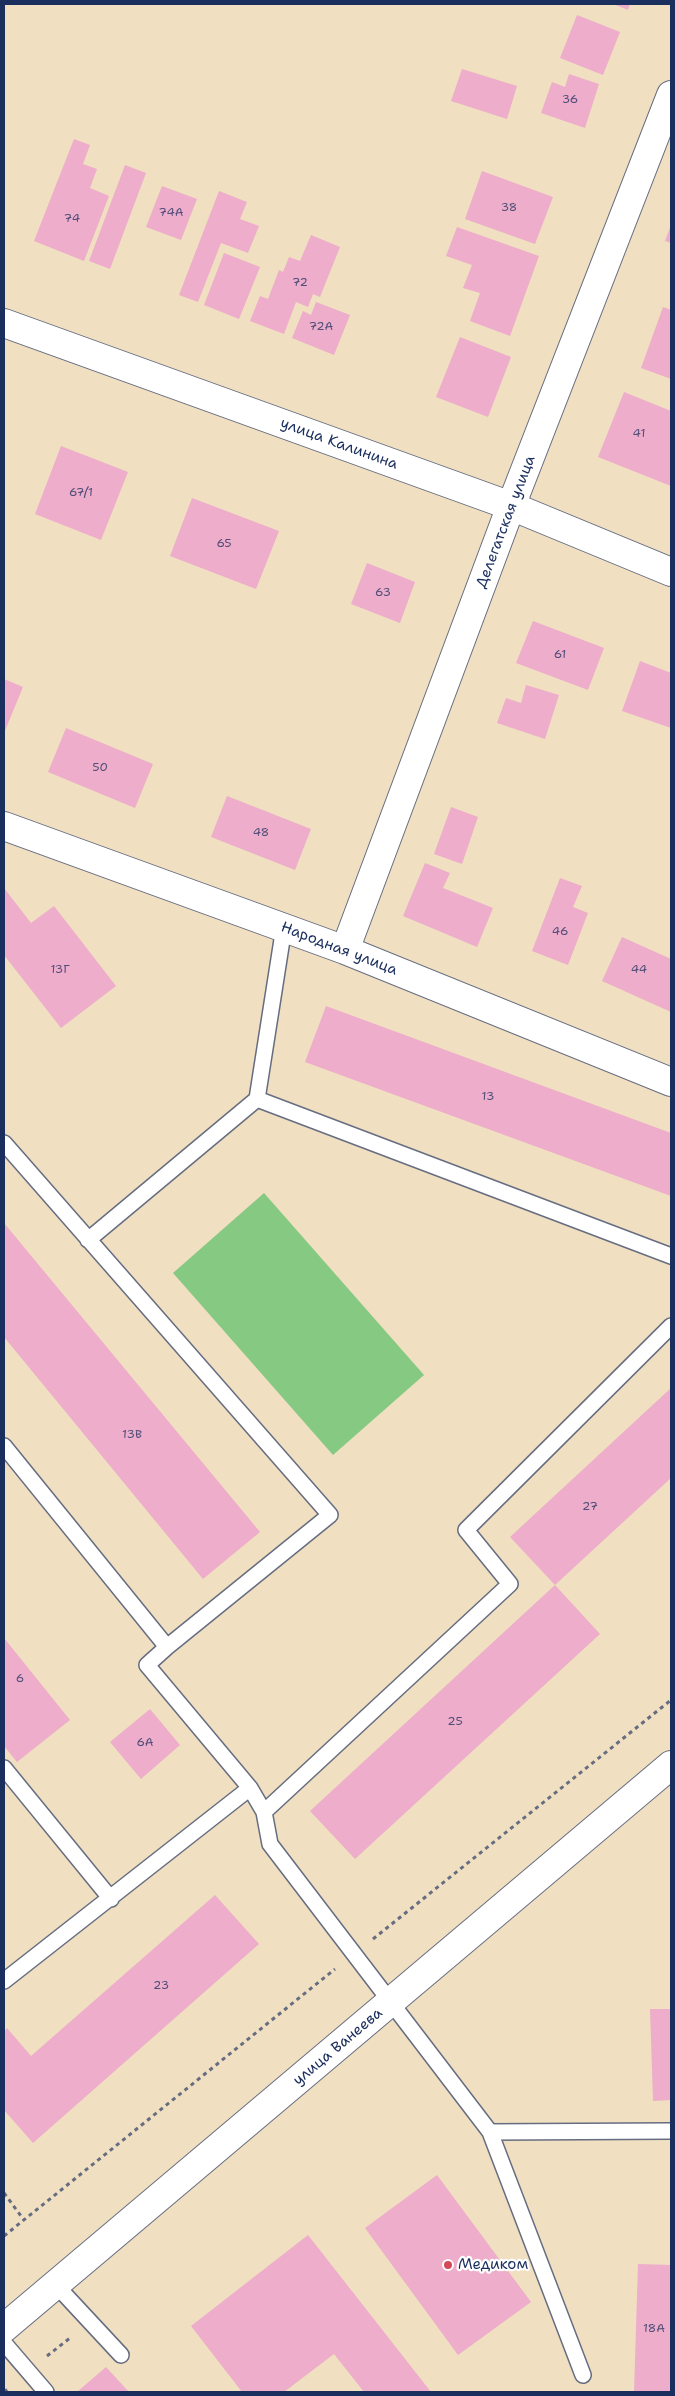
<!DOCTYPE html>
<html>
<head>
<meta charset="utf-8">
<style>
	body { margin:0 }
	#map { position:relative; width:675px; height:2396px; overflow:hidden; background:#f0dfc0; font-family:"Shantell Sans",sans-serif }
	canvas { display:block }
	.frame { position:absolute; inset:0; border:5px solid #1b2f5e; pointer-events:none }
</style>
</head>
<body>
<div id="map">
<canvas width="675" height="2396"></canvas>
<div class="frame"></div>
</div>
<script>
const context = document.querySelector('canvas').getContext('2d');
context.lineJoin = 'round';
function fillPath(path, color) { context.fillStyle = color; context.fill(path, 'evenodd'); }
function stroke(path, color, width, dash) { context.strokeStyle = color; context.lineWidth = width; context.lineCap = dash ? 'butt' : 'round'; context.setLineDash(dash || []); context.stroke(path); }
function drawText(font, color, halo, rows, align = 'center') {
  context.font = font + ' "Shantell Sans",sans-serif'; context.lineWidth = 4.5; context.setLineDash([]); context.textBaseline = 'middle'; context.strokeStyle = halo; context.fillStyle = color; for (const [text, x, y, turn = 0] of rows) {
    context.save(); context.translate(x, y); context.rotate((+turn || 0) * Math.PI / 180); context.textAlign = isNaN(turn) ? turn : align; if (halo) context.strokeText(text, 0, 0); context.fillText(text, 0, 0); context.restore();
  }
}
const green = new Path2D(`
	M264 1193 424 1375 333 1455 173 1273Z`);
const building = new Path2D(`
	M613 4H630L628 10Z
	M577 15 620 32 603 75 560 58Z
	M462 69 517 86 507 119 451 101Z
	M569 74 599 84 585 128 541 113 552 82 565 87Z
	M74 139 90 145 83 164 97 169 90 188 109 196 84 261 34 241Z
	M125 165 146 173 110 269 89 261Z
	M482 171 553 197 535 244 465 219Z
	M162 186 197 199 181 240 146 227Z
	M219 191 247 202 240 219 259 226 248 253 221 243 198 302 179 295Z
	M671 225V243L665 241Z
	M457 227 539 256 510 336 470 321 480 293 463 288 472 265 446 256Z
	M311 235 340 247 320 297 313 294 308 307 296 302 284 334 250 321 260 296 268 299 279 270 283 272 289 257 300 261Z
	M224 253 260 267 239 319 204 305Z
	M316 302 350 315 334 355 292 338 303 311 311 315Z
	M663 307 671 310V379L641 368Z
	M460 337 511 357 488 417 436 397Z
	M624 392 671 411V486L598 457Z
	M61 446 128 472 101 540 35 514Z
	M192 498 279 531 256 589 170 556Z
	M367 563 415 582 400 623 351 604Z
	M533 621 604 648 588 690 516 663Z
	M640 661 671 673V728L622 711Z
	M4 679 23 687 4 733Z
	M526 685 559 695 545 739 497 723 506 698 521 703Z
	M66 728 153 764 135 808 48 772Z
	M227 796 311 829 295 870 211 837Z
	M451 807 478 817 462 864 434 854Z
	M425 863 450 873 443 888 493 908 477 947 403 916Z
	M560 878 582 886 573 907 588 913 568 965 532 951Z
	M4 888 31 923 54 906 116 986 61 1028 4 955Z
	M622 937 671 959V1012L602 981Z
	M326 1006 671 1133V1196L305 1062Z
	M4 1223 260 1532 203 1579 4 1337Z
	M671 1388V1478L555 1585 510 1537Z
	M555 1585 600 1634 355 1859 310 1811Z
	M4 1638 70 1720 17 1762 4 1746Z
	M150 1709 180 1745 141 1779 110 1742Z
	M215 1895 259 1944 33 2143 4 2110V2032L7 2028 31 2056Z
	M650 2009H671V2100L653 2101Z
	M437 2175 531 2302 458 2355 365 2228Z
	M308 2235 431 2392H364L334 2354 284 2392H242L191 2326Z
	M638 2264 671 2265V2392H634Z
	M106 2367 129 2392H77Z`);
const path = new Path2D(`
	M373 1939 671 1700
	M4 2193 24 2220
	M4 2236 335 1969
	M47 2356 70 2338
	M4 2392 10 2387`);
const service = new Path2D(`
	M257 1099 671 1256
	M4 1143 330 1515 167 1647
	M88 1240 257 1099 284 927
	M4 1446 167 1647 147 1665 250 1788 264 1812 270 1844 490 2132 583 2375
	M4 1768 111 1899
	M264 1812 510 1584 466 1530 671 1326
	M4 1981 250 1788
	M490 2132 671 2131
	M55 2284 121 2355
	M4 2343 46 2392`);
const minor = new Path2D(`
	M4 826 345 950 671 1082
	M345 950 511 506 671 95
	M4 2328 671 1765`);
const tertiary = new Path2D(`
	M4 323 511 506 671 572`);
const markers = [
	[448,2265,5,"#d1495b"]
];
const numberNames = [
	["36",570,100],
	["38",509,208],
	["74А",171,213],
	["74",72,219],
	["72",300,283],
	["72А",321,327],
	["41",639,434],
	["67/1",81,493],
	["65",224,544],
	["63",383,593],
	["61",560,655],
	["50",100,768],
	["48",261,833],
	["46",560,932],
	["13Г",60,970],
	["44",639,970],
	["13",488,1097],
	["13В",132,1435],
	["27",590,1507],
	["6",20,1679],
	["25",455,1722],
	["6А",145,1743],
	["23",161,1986],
	["18А",654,2329]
];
const streetNames = [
	["улица Калинина",339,444,20],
	["Делегатская улица",506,522,-69],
	["Народная улица",339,949,21],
	["улица Ванеева",338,2047,-40]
];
const poiNames = [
	["Медиком",458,2265]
];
fillPath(green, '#86c982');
fillPath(building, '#edadcb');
stroke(service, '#666d80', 18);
stroke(minor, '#666d80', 30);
stroke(tertiary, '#666d80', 30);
stroke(path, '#666d80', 3, [4, 4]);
stroke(service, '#fff', 15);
stroke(minor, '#fff', 28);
stroke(tertiary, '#fff', 28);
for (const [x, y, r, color] of markers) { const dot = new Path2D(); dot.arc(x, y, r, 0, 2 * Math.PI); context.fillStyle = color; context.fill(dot); stroke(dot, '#fff', 2); }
drawText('12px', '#504e79', null, numberNames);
drawText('15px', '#1b2f5e', '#fff', streetNames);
drawText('15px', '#1b2f5e', '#fff', poiNames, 'left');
</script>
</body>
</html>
